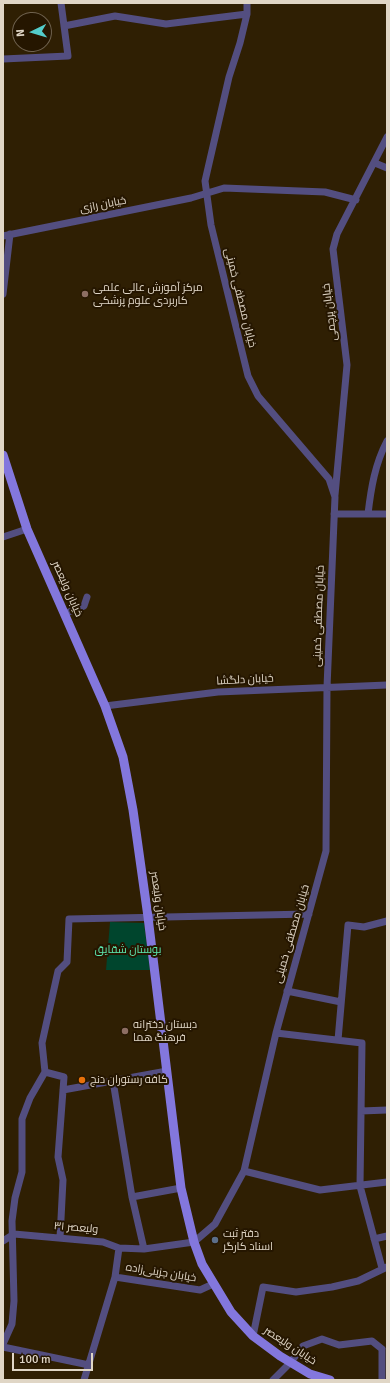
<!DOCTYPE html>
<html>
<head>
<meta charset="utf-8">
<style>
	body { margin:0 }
	#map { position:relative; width:390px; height:1383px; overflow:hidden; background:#2f1f03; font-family:Signika,sans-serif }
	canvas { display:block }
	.frame { position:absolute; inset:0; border:4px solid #e0d6c6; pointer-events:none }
	.north { position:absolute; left:12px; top:12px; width:40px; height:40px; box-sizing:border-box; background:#251600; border:1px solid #70634f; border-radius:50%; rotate:265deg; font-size:11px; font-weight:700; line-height:16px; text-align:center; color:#e0d6c6 }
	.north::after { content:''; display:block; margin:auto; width:14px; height:18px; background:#53cdcb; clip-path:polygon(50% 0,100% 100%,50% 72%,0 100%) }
	.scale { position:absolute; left:12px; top:1353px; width:81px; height:18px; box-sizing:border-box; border:2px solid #e0d6c6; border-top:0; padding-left:5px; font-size:12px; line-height:14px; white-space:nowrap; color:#e0d6c6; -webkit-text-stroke:3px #251600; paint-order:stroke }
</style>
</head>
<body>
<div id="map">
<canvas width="390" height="1383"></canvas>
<div class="frame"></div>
<div class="north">N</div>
<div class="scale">100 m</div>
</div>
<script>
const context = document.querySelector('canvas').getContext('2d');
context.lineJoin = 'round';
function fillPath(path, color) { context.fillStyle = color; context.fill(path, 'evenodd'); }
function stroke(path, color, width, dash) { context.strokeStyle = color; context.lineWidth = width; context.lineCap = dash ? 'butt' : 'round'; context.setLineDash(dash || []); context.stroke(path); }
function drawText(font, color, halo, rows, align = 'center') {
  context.font = font + ' Signika,Cairo,sans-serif'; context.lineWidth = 4; context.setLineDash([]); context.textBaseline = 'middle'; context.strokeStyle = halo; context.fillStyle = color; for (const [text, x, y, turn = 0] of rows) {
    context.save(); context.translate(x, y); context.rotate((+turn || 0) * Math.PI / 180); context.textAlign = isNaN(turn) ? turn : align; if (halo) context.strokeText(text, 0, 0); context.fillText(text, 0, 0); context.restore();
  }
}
const green = new Path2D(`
	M110 922 144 923 150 970H106Z`);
const minor = new Path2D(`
	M64 26 115 16 166 24 247 14
	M3 59 68 56 61 3
	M375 163 387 168
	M3 236 191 198 224 188 325 192 356 200
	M3 294 10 234
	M335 495 347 365 333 249 337 234 387 137
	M334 514H387
	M368 514C371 488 375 464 387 441
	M3 537 27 529
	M64 614 84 606 87 597
	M105 706 218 692 387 685
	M287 991 341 1002
	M276 1033 362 1043 360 1186 382 1268
	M338 1040 348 925 364 927 387 921
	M113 1081 132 1197 144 1249
	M63 1090 167 1071
	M361 1111 387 1110
	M244 1171 320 1190 387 1182
	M132 1197 181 1188
	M60 1238 63 1180 58 1157 64 1077 45 1072 42 1043 58 971 67 962 69 919 309 914
	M374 1239 387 1236
	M3 1241 14 1234 103 1242 119 1248 144 1249 194 1242 215 1224 244 1171 276 1033 326 851 327 687 335 497 329 479 258 396 248 376 211 225 205 181 229 77 240 43 247 14V3
	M115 1277 119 1248
	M253 1336 263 1287 296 1292 332 1287 358 1281 387 1267
	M3 1344 12 1324 14 1301 12 1221 15 1198 22 1172V1119L30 1098 45 1072
	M3 1347 89 1365
	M84 1380 115 1277 200 1290 213 1284
	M273 1380 290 1363 303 1346 322 1339 339 1345 372 1341 382 1349
	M382 1380V1349`);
const major = new Path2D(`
	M3 455 27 529 105 706 123 757 133 810 148 917 181 1188 194 1242 202 1264 231 1312 253 1336 280 1356 310 1374 330 1380`);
const markers = [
	[85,294,4,"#8d6e63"],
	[125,1031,4,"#8d6e63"],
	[82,1080,4,"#e8710a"],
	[215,1240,4,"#5c6f8a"]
];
const streetNames = [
	["خیابان رازی",103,205,-11],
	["خیابان مصطفی خمینی",240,298,76],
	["خیابان پرچمی",330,312,-97],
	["خیابان ولیعصر",67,589,66],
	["خیابان مصطفی خمینی",319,616,-88],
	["خیابان دلگشا",245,680,-3],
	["خیابان ولیعصر",158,901,82],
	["خیابان مصطفی خمینی",292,934,-74],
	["ولیعصر ۳۱",76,1228,5],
	["خیابان جزینی‌زاده",161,1273,9],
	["خیابان ولیعصر",290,1346,33]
];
const poiNames = [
	["مرکز آموزش عالی علمی",93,288],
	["کاربردی علوم پزشکی",93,301],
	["دبستان دخترانه",133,1025],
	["فرهنگ هما",133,1038],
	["کافه رستوران دنج",90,1080],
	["دفتر ثبت",223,1234],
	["اسناد کارگر",223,1247]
];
const parkNames = [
	["بوستان شقایق",128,950]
];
fillPath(green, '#00452d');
stroke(minor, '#534e80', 7);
stroke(major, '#8377dd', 9);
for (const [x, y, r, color] of markers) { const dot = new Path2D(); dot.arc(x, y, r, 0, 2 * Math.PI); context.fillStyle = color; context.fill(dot); stroke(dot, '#251600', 1.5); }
drawText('11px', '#e0d6c6', '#251600', streetNames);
drawText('11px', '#e0d6c6', '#251600', poiNames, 'left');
drawText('11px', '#5de9b0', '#251600', parkNames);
</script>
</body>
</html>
